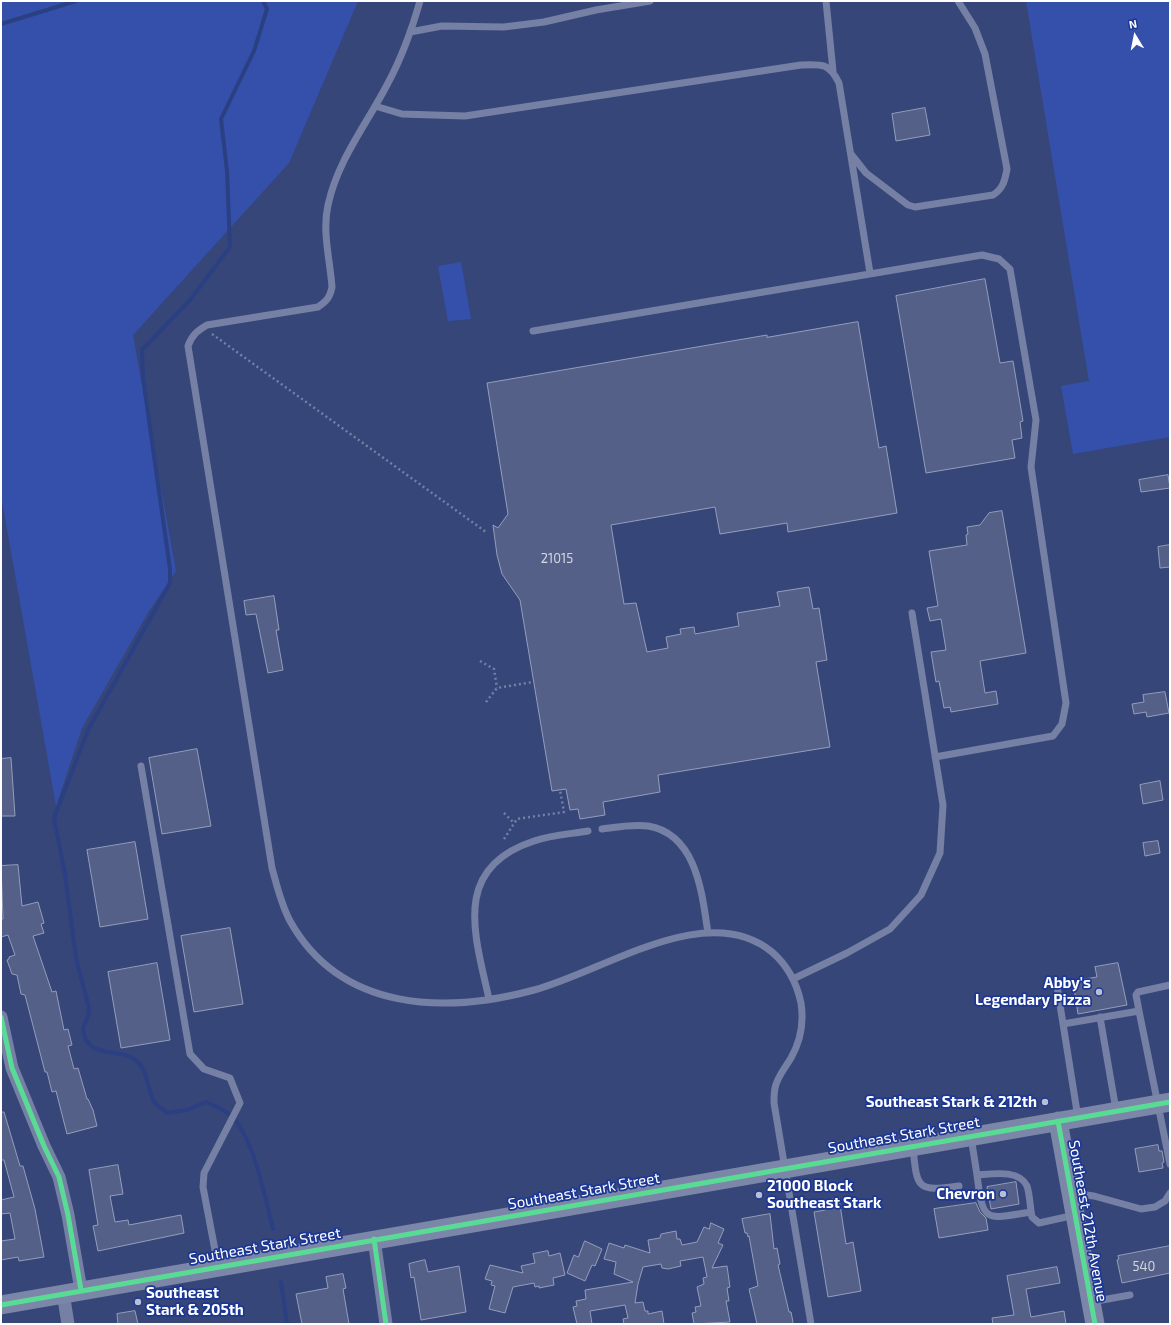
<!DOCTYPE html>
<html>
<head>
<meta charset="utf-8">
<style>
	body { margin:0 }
	#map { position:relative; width:1171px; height:1325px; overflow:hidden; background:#374679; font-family:"Exo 2",sans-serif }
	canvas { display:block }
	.frame { position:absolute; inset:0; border:2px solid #fff; pointer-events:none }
	.north { position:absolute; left:1115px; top:16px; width:40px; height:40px; -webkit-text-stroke:3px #1c3794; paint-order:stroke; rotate:350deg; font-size:11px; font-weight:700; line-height:16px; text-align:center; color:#fff }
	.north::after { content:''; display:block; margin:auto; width:14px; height:18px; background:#fff; clip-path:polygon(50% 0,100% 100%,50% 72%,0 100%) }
</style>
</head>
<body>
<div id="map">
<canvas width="1171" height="1325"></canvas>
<div class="frame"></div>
<div class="north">N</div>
</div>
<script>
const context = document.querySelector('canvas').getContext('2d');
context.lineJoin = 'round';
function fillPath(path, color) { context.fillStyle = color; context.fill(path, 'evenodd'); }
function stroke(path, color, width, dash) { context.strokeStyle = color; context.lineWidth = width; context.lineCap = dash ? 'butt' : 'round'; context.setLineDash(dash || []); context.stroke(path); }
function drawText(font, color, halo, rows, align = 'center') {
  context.font = font + ' "Exo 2",sans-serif'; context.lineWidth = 3.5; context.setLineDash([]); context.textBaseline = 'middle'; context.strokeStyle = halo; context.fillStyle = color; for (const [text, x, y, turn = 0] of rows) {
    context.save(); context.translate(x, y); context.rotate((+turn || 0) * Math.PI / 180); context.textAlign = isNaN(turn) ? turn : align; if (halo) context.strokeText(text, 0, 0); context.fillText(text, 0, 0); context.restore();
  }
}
const green = new Path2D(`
	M1 1H358L289 163 133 335 176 571 149 611 82 728 56 806 1 495Z
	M1026 1H1170V437L1073 454 1061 386 1089 381Z
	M461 262 471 319 448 321 438 266Z`);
const stream = new Path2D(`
	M263 1 267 9 254 51 221 119 227 171 230 247 190 300 142 350 143 378 170 569V583L88 730 54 818 65 875 76 958 89 1008 88 1016 83 1028C86 1060 116 1047 134 1059 148 1068 147 1087 153 1100 155 1105 163 1109 167 1113L187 1110 206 1102C214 1106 223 1109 230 1115 254 1136 265 1198 273 1229
	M1 24 76 1
	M281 1282 287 1324`);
const building = new Path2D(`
	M925 108 930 135 896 141 892 114Z
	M985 279 1000 363 1013 361 1023 421 1020 422 1022 438 1012 440 1015 458 926 473 896 296Z
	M858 322 879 448 886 446 897 513 788 532 787 523 720 534 715 507 611 525 624 604 636 603 647 652 668 648 666 637 681 634 680 629 694 627 695 634 739 626 737 613 780 606 777 592 809 587 813 609 819 608 827 660 816 662 830 747 658 775 660 792 603 802 605 815 580 819 578 809 570 810 566 789 552 791 520 600 502 574 497 555 493 525 498 528 508 514 487 383 767 335V337Z
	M1168 475 1170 488 1141 492 1139 480Z
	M1002 511 1026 653 980 661 985 693 996 691 998 704 951 712 950 707 944 708 939 681 936 682 931 652 946 650 941 619 930 621 927 608 938 606 929 551 967 545 966 535 968 534 967 527 980 525 989 513Z
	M1170 545V567L1160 568 1158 547Z
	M274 596 279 630H276L283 670 268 673 256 614 246 615 244 601Z
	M1165 692 1169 713 1147 717 1146 712 1134 714 1132 704 1144 702 1143 695Z
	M197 749 211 826 162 834 149 758Z
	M11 758 15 816H1V759Z
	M1160 781 1163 800 1143 804 1140 785Z
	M1158 841 1160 853 1145 856 1143 843Z
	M135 842 148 919 100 927 87 850Z
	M18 865 22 906 38 902 44 923 41 924 44 933 33 936 52 992 56 991 64 1030 68 1029 72 1045 68 1046 74 1069 78 1068 87 1099H88L93 1110 97 1126 67 1134 56 1091 52 1092 47 1072H45L25 995 21 994 17 975 12 974 7 960 9 959V957L15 955 8 935 1 937V919H3L1 866Z
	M230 928 243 1004 194 1012 181 936Z
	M157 963 170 1040 121 1048 108 972Z
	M1118 963 1127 1005 1078 1014 1073 981 1097 977 1095 967Z
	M1 1112H4L20 1166H23L35 1209 44 1257 19 1261 18 1257 1 1260V1241L15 1239 10 1213 1 1214V1200L14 1197 4 1160H1Z
	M1158 1145 1159 1151H1162L1164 1162 1162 1163 1163 1168 1139 1172 1135 1149Z
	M118 1165 123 1194 110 1196 115 1222 128 1220 129 1225 181 1215 184 1233 98 1251 93 1226 98 1225 89 1170Z
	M1016 1182 1019 1204 991 1209 987 1187Z
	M839 1198 846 1244 853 1242 861 1291 828 1297 814 1212 825 1210 824 1201Z
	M976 1203 980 1212 986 1218 988 1230 939 1238 934 1209Z
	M770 1214 774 1249 777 1248 780 1264 778 1265 789 1312H791L793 1322 792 1324H757L749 1289 758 1286 749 1236 748 1237 747 1233H745L742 1219Z
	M711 1223 724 1229 718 1243 723 1245 712 1268 727 1266 730 1287 727 1288 729 1301H726L730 1322 694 1324 692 1313 696 1312 695 1307 701 1306 697 1287 704 1284 703 1278 707 1277 703 1257 680 1261 681 1266 668 1269 662 1268 661 1264 643 1267 638 1284 635 1303 643 1302 645 1311H648V1314L662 1311 664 1324H624L623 1319 628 1318 625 1305 590 1311 592 1324H577L573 1307 577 1306 576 1301 586 1299 585 1290 633 1282 614 1274 616 1262 604 1259 609 1243 624 1248 625 1245 650 1253 648 1240 660 1238 661 1234 676 1231 677 1239H680L682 1245 697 1242 704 1227 709 1229Z
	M585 1241 602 1249 595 1266 592 1265 585 1281 567 1273 574 1255 578 1257Z
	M1170 1246V1273L1122 1283 1117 1260 1119 1259 1118 1256Z
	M548 1251 549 1256 560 1253 565 1275 553 1278 554 1285 539 1288V1286L535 1287 534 1283 513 1287 505 1313 489 1309 495 1286 491 1285 492 1281 485 1279 490 1265 523 1273 521 1266 535 1263 533 1254Z
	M425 1260 428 1272 459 1266 466 1312 421 1320 414 1277 411 1278 409 1264Z
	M1057 1267 1060 1283 1026 1289 1030 1312 1031 1317 1064 1311 1066 1324H993L992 1318 1014 1315 1007 1276Z
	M343 1274 346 1288 343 1289 349 1324H302L296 1294 328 1288 326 1277Z
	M135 1311 138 1324H118L117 1314Z`);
const path = new Path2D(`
	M212 334 486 532
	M480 661 494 669 497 688
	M486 702 497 688 533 682
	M504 813 514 823
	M504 839 517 819 564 812 560 790`);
const lane = new Path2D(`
	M420 1C412 29 402 57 388 83 367 124 338 159 328 205 322 231 330 260 332 287 330 297 327 301 318 307L207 325C197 331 192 335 188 346L272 868C277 886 281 904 290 921 341 1012 445 1014 534 990 603 972 707 898 772 952 787 965 797 984 801 1003 804 1022 800 1042 791 1058 785 1068 777 1077 775 1088 774 1093 774 1098 774 1103L811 1324
	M826 1 833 71
	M410 32 442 26 504 27 544 22 596 10 650 1
	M375 106 402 114 465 116 801 65C822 64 829 63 839 83L870 273
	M851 154 866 173 908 205 915 207 993 195C1003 189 1005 180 1007 169L985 54 975 28 958 1
	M533 331 982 255 999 259 1010 269 1036 420 1031 467 1066 703 1062 724 1053 736 935 757
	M141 766 190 1054 204 1069 230 1078 240 1103 204 1173 203 1187 218 1266
	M602 829C617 827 632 824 648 826 697 834 702 894 708 933
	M793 979 847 953 890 929 921 895 940 853 943 805 912 613
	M1057 986 1078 1118
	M489 999C475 935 451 868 534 841 551 835 571 834 588 831
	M1139 1011 1136 995 1138 992 1170 985
	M1100 1017 1116 1110
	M1063 1024 1139 1011 1170 1164
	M971 1137 977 1175C992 1174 1019 1169 1027 1186 1030 1195 1030 1208 1032 1217L1039 1223 1075 1215
	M913 1148C917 1189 917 1192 959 1186
	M977 1175C983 1224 985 1219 1031 1212
	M1071 1193 1094 1196 1141 1209 1155 1207 1165 1201 1170 1193
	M1091 1302 1130 1295`);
const street = new Path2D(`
	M1 1017 12 1068 44 1146 59 1177 68 1215 81 1290
	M374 1239 386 1324
	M63 1293 68 1324`);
const secondary = new Path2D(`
	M1058 1121 1095 1324
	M1 1305 1170 1102`);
const cycleway = new Path2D(`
	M1 1017 12 1068 44 1146 59 1177 68 1215 81 1290
	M1058 1121 1095 1324
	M374 1239 386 1324
	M1 1305 1170 1102`);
const markers = [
	[1099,992,4,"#b9bed0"],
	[1045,1102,4,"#b9bed0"],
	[1003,1194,4,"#b9bed0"],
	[759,1195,4,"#b9bed0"],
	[138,1302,4,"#b9bed0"]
];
const numberNames = [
	["21015",557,559],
	["540",1144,1267]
];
const poiNames = [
	["Abby's",1091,983],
	["Legendary Pizza",1091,1000],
	["Southeast Stark & 212th",1037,1102],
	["21000 Block",767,1186,"left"],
	["Southeast Stark",767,1203,"left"],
	["Chevron",995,1194],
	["Southeast",146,1293,"left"],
	["Stark & 205th",146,1310,"left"]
];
const streetNames = [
	["Southeast Stark Street",904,1135,-10],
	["Southeast Stark Street",584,1191,-10],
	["Southeast 212th Avenue",1088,1221,80],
	["Southeast Stark Street",265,1246,-10]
];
fillPath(green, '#3450ab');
stroke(stream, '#2b3f83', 4);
fillPath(building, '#546088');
stroke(building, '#949dba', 1);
stroke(path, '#7580a4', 2.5, [2, 3]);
stroke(lane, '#7580a4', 7);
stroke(street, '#7580a4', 13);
stroke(secondary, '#7b86a8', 19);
stroke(cycleway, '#5adb95', 5);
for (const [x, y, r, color] of markers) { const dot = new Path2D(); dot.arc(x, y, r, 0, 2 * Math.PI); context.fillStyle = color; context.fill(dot); stroke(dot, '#1c3794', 1.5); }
drawText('13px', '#d4d7e1', null, numberNames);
drawText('bold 15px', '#fff', '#1c3794', poiNames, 'right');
drawText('15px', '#fff', '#1c3794', streetNames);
</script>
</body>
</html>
